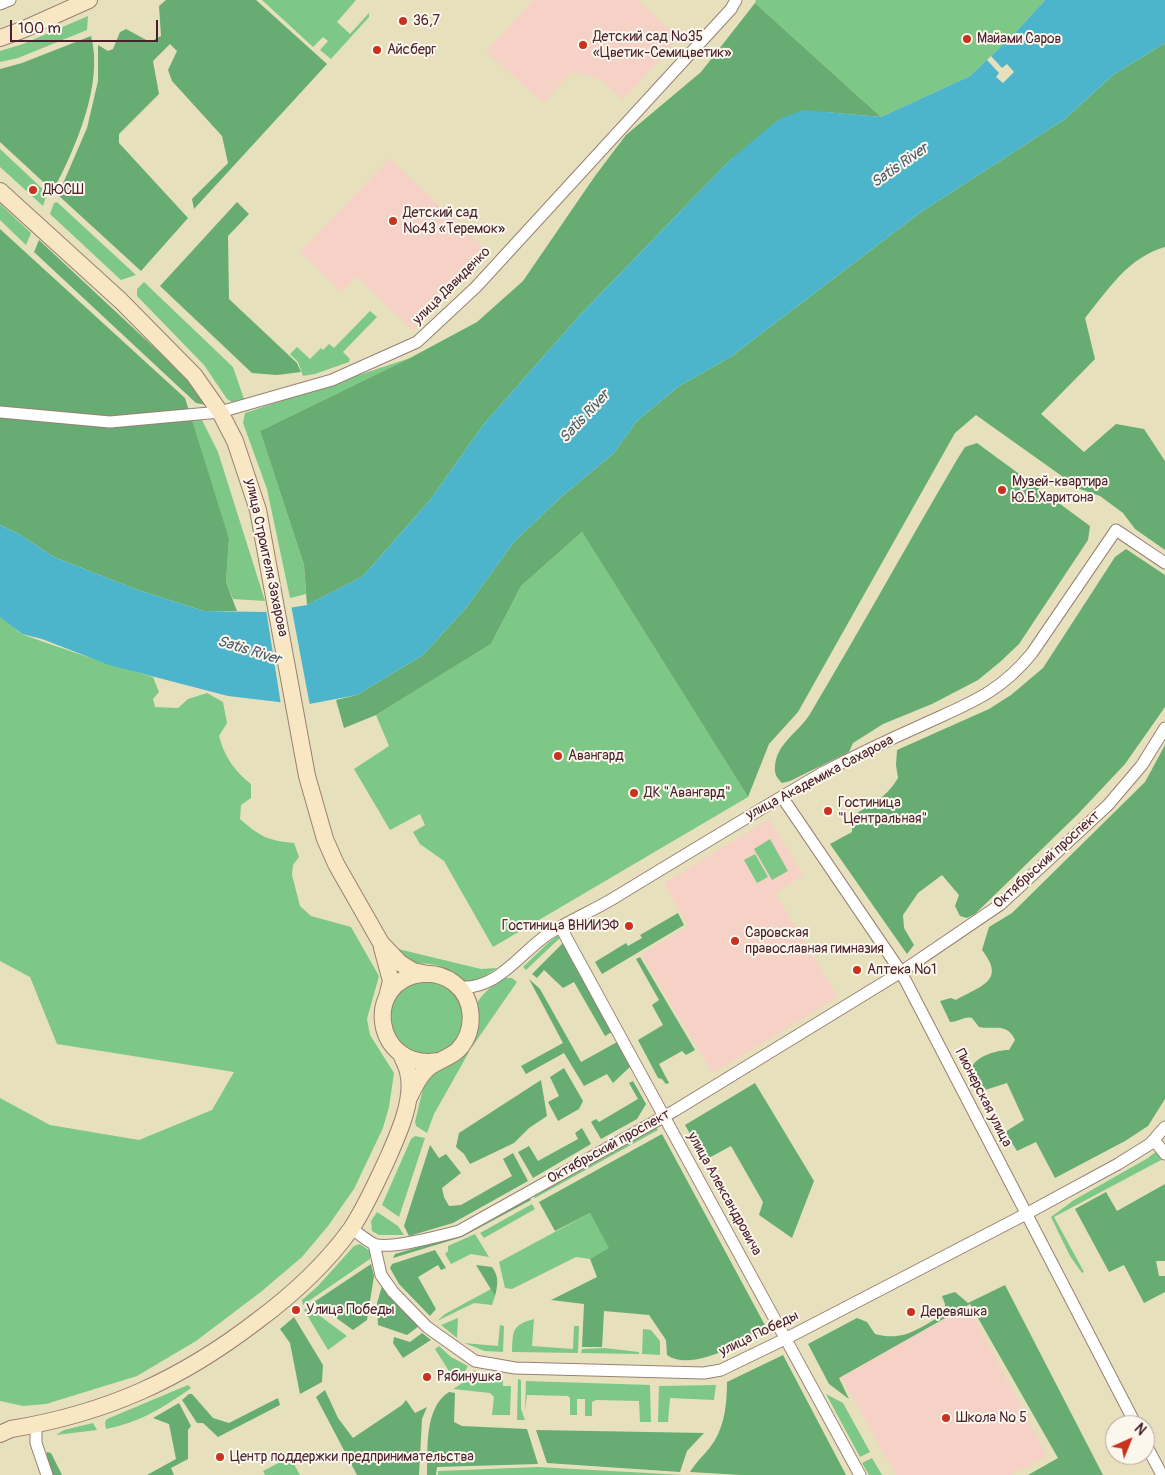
<!DOCTYPE html>
<html>
<head>
<meta charset="utf-8">
<style>
	body { margin:0 }
	#map { position:relative; width:1165px; height:1475px; overflow:hidden; background:#e7e0bd; font-family:Pangolin,sans-serif }
	canvas { display:block }
	.north { position:absolute; left:1105px; top:1415px; width:50px; height:50px; box-sizing:border-box; background:#fbf7ec; border:1px solid #b4a19f; border-radius:50%; rotate:44deg; font-size:14px; font-weight:700; line-height:20px; text-align:center; color:#4a1f2b }
	.north::after { content:''; display:block; margin:auto; width:18px; height:22px; background:#c8321e; clip-path:polygon(50% 0,100% 100%,50% 72%,0 100%) }
	.scale { position:absolute; left:10px; top:20px; width:148px; height:22px; box-sizing:border-box; border:2px solid #4a1f2b; border-top:0; padding-left:6px; font-size:15px; line-height:18px; white-space:nowrap; color:#4a1f2b; -webkit-text-stroke:4px #fbf7ec; paint-order:stroke }
</style>
</head>
<body>
<div id="map">
<canvas width="1165" height="1475"></canvas>
<div class="north">N</div>
<div class="scale">100 m</div>
</div>
<script>
const context = document.querySelector('canvas').getContext('2d');
context.lineJoin = 'round';
function fillPath(path, color) { context.fillStyle = color; context.fill(path, 'evenodd'); }
function stroke(path, color, width, dash) { context.strokeStyle = color; context.lineWidth = width; context.lineCap = dash ? 'butt' : 'round'; context.setLineDash(dash || []); context.stroke(path); }
function drawText(font, color, halo, rows, align = 'center') {
  context.font = font + ' Pangolin,sans-serif'; context.lineWidth = 4; context.setLineDash([]); context.textBaseline = 'middle'; context.strokeStyle = halo; context.fillStyle = color; for (const [text, x, y, turn = 0] of rows) {
    context.save(); context.translate(x, y); context.rotate((+turn || 0) * Math.PI / 180); context.textAlign = isNaN(turn) ? turn : align; if (halo) context.strokeText(text, 0, 0); context.fillText(text, 0, 0); context.restore();
  }
}
const built = new Path2D(`
	M533 0H637L679 38 623 100 602 80 572 71 543 103 486 52Z
	M390 158 489 253 413 331 357 277 341 292 300 252Z
	M769 819 803 875 775 893 838 997 713 1073 641 955 688 926 664 883Z
	M968 1306 1047 1456 1011 1475H896L841 1377Z`);
const green = new Path2D(`
	M262 0H356L337 22 350 34 369 13V17L331 59 320 50 328 41 323 37 313 47Z
	M756 0H1045L1014 34 970 76 881 117 755 3Z
	M88 16 87 30 18 58 0 62V51L23 44Z
	M0 149 47 193 43 206 0 167Z
	M57 202 136 275 121 280 50 214 54 203Z
	M0 204 31 233 26 245 0 220Z
	M144 282 233 367 244 399 232 402 227 399 204 365 137 296V289Z
	M370 311 377 317 343 352 350 359 349 362 315 374 303 376 298 362 290 354 297 347 310 359 321 348 323 350 329 344 334 348Z
	M410 358 260 431 304 565 306 594 290 598 267 489 243 423 245 413Z
	M198 412 218 452 265 601 233 599 226 582 229 538 192 422 190 413Z
	M582 532 748 797 493 947 444 861 420 844 413 832 425 825 420 814 390 830 354 769 389 746 376 715 491 644 521 586Z
	M0 617C10 619 15 632 24 635 67 650 110 665 153 677L159 692 153 699 155 707 178 708 188 699 207 693 223 702 227 723 219 736C224 756 235 772 251 784V798L241 805 240 819C259 836 269 841 294 843L299 857 293 865 292 875 300 906 311 916 351 927 379 976 367 1019 370 1035 394 1073 389 1107 383 1128 354 1189 328 1226 302 1257 262 1291 196 1341 137 1376 46 1404 23 1406 0 1401V1098L50 1125 139 1140 212 1110 234 1072 57 1044 30 977 0 961Z
	M770 839 788 871 772 880 754 849Z
	M755 854 768 877 757 883 744 860Z
	M561 933 562 936 526 970 523 967 548 943Z
	M398 949 481 969 497 968 481 979 466 984C458 978 449 969 439 966 421 960 411 970 398 949Z
	M505 978H512L517 982 472 1047 470 1046C475 1008 470 999 505 978Z
	M389 1018a37 37 0 1 1 74 0a37 37 0 1 1-74 0Z
	M467 1051 469 1052 434 1114 427 1133 416 1126 415 1122 425 1080Z
	M656 1126 658 1130 535 1198 532 1194Z
	M415 1136 425 1138 399 1217 382 1205 411 1139Z
	M1158 1150 1163 1159 1054 1217 1084 1272 1082 1273 1070 1256 1051 1217 1074 1200 1148 1158Z
	M532 1204 535 1209 484 1238 480 1233Z
	M377 1212 398 1226 404 1235H379L372 1231 371 1221Z
	M590 1213 610 1248 590 1259 576 1257 512 1289 505 1288 499 1262Z
	M475 1234 489 1257 471 1254 451 1264 445 1254 448 1251V1246Z
	M360 1244 370 1251V1259L303 1305 302 1300 318 1286 354 1246Z
	M491 1289 495 1296 492 1305 474 1303 437 1321 445 1314Z
	M308 1307 347 1336 328 1350 304 1310Z
	M458 1318 457 1338 441 1325Z
	M534 1319 532 1346 573 1349 574 1326H579L578 1353 512 1352C513 1332 511 1325 534 1319Z
	M500 1325 504 1326 503 1352 485 1351 464 1343 498 1346Z
	M643 1329 651 1330 660 1341V1355L642 1354Z
	M439 1346 451 1357 468 1366 464 1373 454 1379 435 1349Z
	M604 1348 639 1352V1354L581 1353 582 1349Z
	M474 1370 485 1376 503 1379V1386H511L510 1415H492L494 1397 490 1393 453 1389 470 1378Z
	M518 1379 521 1380V1409L525 1420H517Z
	M526 1381 650 1385 651 1422H640L639 1401 596 1400 592 1402V1416H585V1399H577V1415H570V1398L568 1396 527 1395 525 1411Z
	M188 1385 191 1388C165 1407 138 1423 106 1429L105 1422 107 1419Z
	M716 1385 714 1400 670 1398 668 1422H658L659 1386Z
	M826 1394 843 1403 870 1452 860 1457Z
	M93 1423 97 1430 56 1435 64 1430Z
	M290 1457 300 1475H265L263 1471Z
	M872 1458 882 1475H869L862 1463Z
	M538 1467 684 1475H438V1471Z`);
const forest = new Path2D(`
	M166 0H256L327 64 194 209 192 199 228 163 222 136 172 81 168 70 177 51 170 44 153 61 159 94 119 134V143L188 218 141 271 58 195 87 128 98 81V45L108 51 113 49 120 32 126 29 150 42 161 36 159 6Z
	M755 3 881 117 824 112 731 159 579 316 483 425 430 500 363 576 307 605 304 565 260 431 410 358 477 322 523 281 595 176 626 135 701 72Z
	M91 36C104 84 75 149 53 191L0 142V69L22 63Z
	M1165 43V247C1127 258 1109 289 1085 318L1095 359 1041 414 1084 452 1116 424 1144 429 1165 461V550L1135 529 1123 513 1100 496 1080 489 976 415 955 433 798 712 769 744 748 797 582 532 521 586 491 644 376 715 344 728 336 700 357 695 423 655 466 608 514 542 560 498 613 454 637 421 678 387 732 356 921 212 1065 119 1113 75Z
	M237 202 249 214 228 236 229 299 297 363 301 372 277 375 252 373 160 286Z
	M0 229 185 398 229 538 226 582 237 611H204L138 590 54 557 19 534 0 525Z
	M39 240 175 367 211 406 196 403 34 252Z
	M977 443 1090 526 1088 540 1019 644 1000 662 978 680 932 704 883 724 853 743 849 752 790 781 782 783C777 778 774 774 775 766 777 743 798 733 810 714 860 630 908 543 958 458L965 447Z
	M1126 549 1165 575V707L1125 764 1078 814 975 914 967 918 960 916 955 906 959 895 942 875 918 893 903 915 904 928 914 945 907 954 830 844 852 832V816C872 804 886 798 898 778L896 765 897 750 989 709 1011 695 1043 668 1115 557Z
	M1165 745V1099L1148 1126 1125 1141 1055 1178 1036 1142 1017 1151 1005 1132 1024 1120 1007 1083 985 1090 972 1067C977 1056 997 1050 1009 1050L1015 1040C1007 1022 994 1030 979 1027L972 1018C964 1016 959 1022 950 1022L940 1001 951 998 956 1000C982 985 1006 981 982 950L989 927 1012 913 1145 782Z
	M678 913 684 925 602 974 595 962 626 943 628 946 642 938 640 935Z
	M565 941 615 1030 605 1036 574 982 563 988 544 970 537 978 532 974Z
	M640 957 695 1050 686 1055 682 1051 659 1064 669 1083 666 1084 662 1079 658 1078 638 1040 663 1025 652 1005 659 1000 636 959Z
	M529 979 540 989 581 1062 619 1041 632 1065 613 1083 607 1074 584 1086 564 1053 526 1074 521 1066 563 1043Z
	M564 1068 583 1101 579 1109 558 1121 548 1102 559 1096 550 1077Z
	M541 1080 547 1116 529 1128 514 1143 470 1164 464 1154 456 1147 459 1133Z
	M633 1081 646 1104 637 1119 601 1139 591 1122 596 1119 599 1122 638 1099 629 1083Z
	M755 1083 814 1181 792 1238 759 1215 763 1202 731 1146 705 1160 685 1125Z
	M582 1128 591 1144 533 1178 518 1152 529 1146 538 1161 578 1139 575 1133Z
	M662 1134 767 1329C745 1341 691 1373 667 1355L666 1340 649 1315 604 1311 602 1347H582L584 1304 551 1300 597 1277 590 1259 609 1248 590 1213 555 1231 539 1202Z
	M430 1145 439 1158 446 1154 461 1173 442 1188 444 1197 449 1206 461 1205 512 1176 503 1159 513 1153 528 1181 453 1223 409 1236 404 1226Z
	M1165 1184V1261H1156L1159 1276H1165V1292L1144 1303 1124 1265 1109 1272 1075 1209 1106 1192 1117 1211Z
	M529 1197 531 1200 462 1237 393 1258 395 1254 460 1235Z
	M435 1250 446 1268 441 1270 438 1265 418 1277 436 1309 430 1316 399 1284 390 1268 392 1264Z
	M371 1264 374 1276 367 1320 353 1330 314 1302Z
	M476 1265 492 1267C499 1276 498 1285 495 1296Z
	M1005 1285 1103 1475H1028L1058 1458 970 1304 839 1378 849 1399 829 1384 808 1344 857 1318 867 1322 875 1334C904 1342 919 1328 944 1314L945 1304 942 1296 955 1292 968 1303Z
	M382 1286 419 1326 407 1335 378 1325 377 1303Z
	M294 1317 323 1365 322 1382 300 1394 290 1343 280 1329Z
	M422 1333 431 1340 403 1358 393 1343 394 1337 410 1342Z
	M783 1355 846 1475H741L690 1472C697 1460 708 1452 715 1440 725 1423 727 1402 727 1382Z
	M325 1390 338 1418 353 1438 402 1405 406 1400 415 1413 427 1407 422 1419 419 1475H357L316 1397Z
	M449 1392 455 1393 454 1422 462 1426 527 1429 538 1464 437 1467 436 1475H427C428 1448 424 1408 449 1392Z
	M189 1394H192L213 1418 229 1423 278 1398 280 1405 218 1437 203 1423H197L182 1400Z
	M179 1403 191 1426 188 1430V1459L171 1468 174 1475H147L176 1459 169 1424 153 1418Z
	M536 1430 704 1433 687 1451 680 1472 547 1463Z
	M47 1452 51 1453 62 1475H53L45 1459Z`);
const water = new Path2D(`
	M1045 0H1165V43L1113 75 1065 119 921 212 732 356 678 387 637 421 613 454 560 498 514 542 466 608 423 655 357 695 304 705 228 696 109 665 42 639 22 634 0 617V525L19 534 54 557 138 590 204 611 264 612 307 605 363 576 430 500 483 425 579 316 731 159 779 119 804 110 881 117 970 76 1014 34Z`);
const pier = new Path2D(`
	M991 56 1002 68 1007 64 1014 72 1003 83 996 77 999 73 987 60Z
	M291 605 310 706 303 707 281 705 266 609Z`);
const street = new Path2D(`
	M0 4 10 0
	M0 412 110 422 220 412 332 380 417 342 476 287 731 9 736 0
	M782 797 901 972 1136 1425
	M561 928 860 1475
	M458 987C495 991 517 957 544 937 565 922 591 912 614 898 683 856 752 814 822 773 855 756 888 740 922 725 967 704 999 694 1032 653L1116 530 1165 563
	M1154 1140 1165 1154
	M351 1228C358 1233 366 1240 374 1244 389 1250 443 1235 459 1231L674 1111 901 972 1001 904 1108 805 1142 765 1165 728
	M374 1244 381 1275 393 1292 427 1327 475 1361 515 1368 704 1373 721 1370 787 1338 1026 1214 1118 1164 1150 1144 1165 1127
	M36 1425V1443L47 1475
	M1145 1443 1162 1475`);
const secondary = new Path2D(`
	M0 38 22 30 89 0
	M0 191 121 301 194 375 220 412 235 441 258 510 307 776 325 839 336 864 381 943 400 963 413 971 428 974
	M382 948 391 981 387 997
	M410 1096C414 1087 419 1077 426 1070 435 1061 448 1059 458 1050 476 1031 475 999 454 983 445 976 433 973 422 974 362 980 373 1072 439 1061
	M0 1434 11 1429C107 1413 180 1380 257 1321 292 1295 325 1265 351 1229 365 1208 375 1185 386 1162 397 1137 415 1100 408 1072 407 1066 403 1060 401 1054`);
const markers = [
	[403,21,5,"#c8321e"],
	[967,39,5,"#c8321e"],
	[583,45,5,"#c8321e"],
	[377,50,5,"#c8321e"],
	[33,190,5,"#c8321e"],
	[393,221,5,"#c8321e"],
	[1002,490,5,"#c8321e"],
	[558,756,5,"#c8321e"],
	[634,793,5,"#c8321e"],
	[828,811,5,"#c8321e"],
	[629,926,5,"#c8321e"],
	[735,941,5,"#c8321e"],
	[857,970,5,"#c8321e"],
	[296,1310,5,"#c8321e"],
	[911,1312,5,"#c8321e"],
	[427,1377,5,"#c8321e"],
	[946,1418,5,"#c8321e"],
	[220,1457,5,"#c8321e"]
];
const poiNames = [
	["36,7",413,21],
	["Детский сад №35",593,37],
	["«Цветик-Семицветик»",593,53],
	["Майами Саров",977,39],
	["Айсберг",387,50],
	["ДЮСШ",43,190],
	["Детский сад",403,213],
	["№43 «Теремок»",403,229],
	["Музей-квартира",1012,482],
	["Ю.Б.Харитона",1012,498],
	["Авангард",568,756],
	["ДК \"Авангард\"",644,793],
	["Гостиница",838,803],
	["\"Центральная\"",838,819],
	["Гостиница ВНИИЭФ",619,926,"right"],
	["Саровская",745,933],
	["православная гимназия",745,949],
	["Аптека №1",867,970],
	["Улица Победы",306,1310],
	["Деревяшка",921,1312],
	["Рябинушка",437,1377],
	["Школа № 5",956,1418],
	["Центр поддержки предпринимательства",230,1457]
];
const streetNames = [
	["улица Давиденко",452,286,-45],
	["улица Строителя Захарова",266,558,78],
	["улица Академика Сахарова",820,778,-28],
	["Октябрьский проспект",1047,860,-42],
	["Пионерская улица",983,1098,63],
	["Октябрьский проспект",609,1147,-29],
	["улица Александровича",724,1194,61],
	["улица Победы",759,1334,-26]
];
const waterNames = [
	["Satis River",900,166,-35],
	["Satis River",585,417,-47],
	["Satis River",249,651,17]
];
fillPath(built, '#f6d1c5');
fillPath(green, '#7dc886');
fillPath(forest, '#66ac73');
fillPath(water, '#4db5cb');
fillPath(pier, '#e7e0bd');
stroke(street, '#988074', 13);
stroke(secondary, '#988074', 18);
stroke(street, '#fff', 11);
stroke(secondary, '#f9e7c3', 16);
for (const [x, y, r, color] of markers) { const dot = new Path2D(); dot.arc(x, y, r, 0, 2 * Math.PI); context.fillStyle = color; context.fill(dot); stroke(dot, '#fbf7ec', 2); }
drawText('14px', '#4a1f2b', '#fbf7ec', poiNames, 'left');
drawText('14px', '#4a1f2b', '#fbf7ec', streetNames);
drawText('italic 15px', '#4b5b6b', '#fbf7ec', waterNames);
</script>
</body>
</html>
